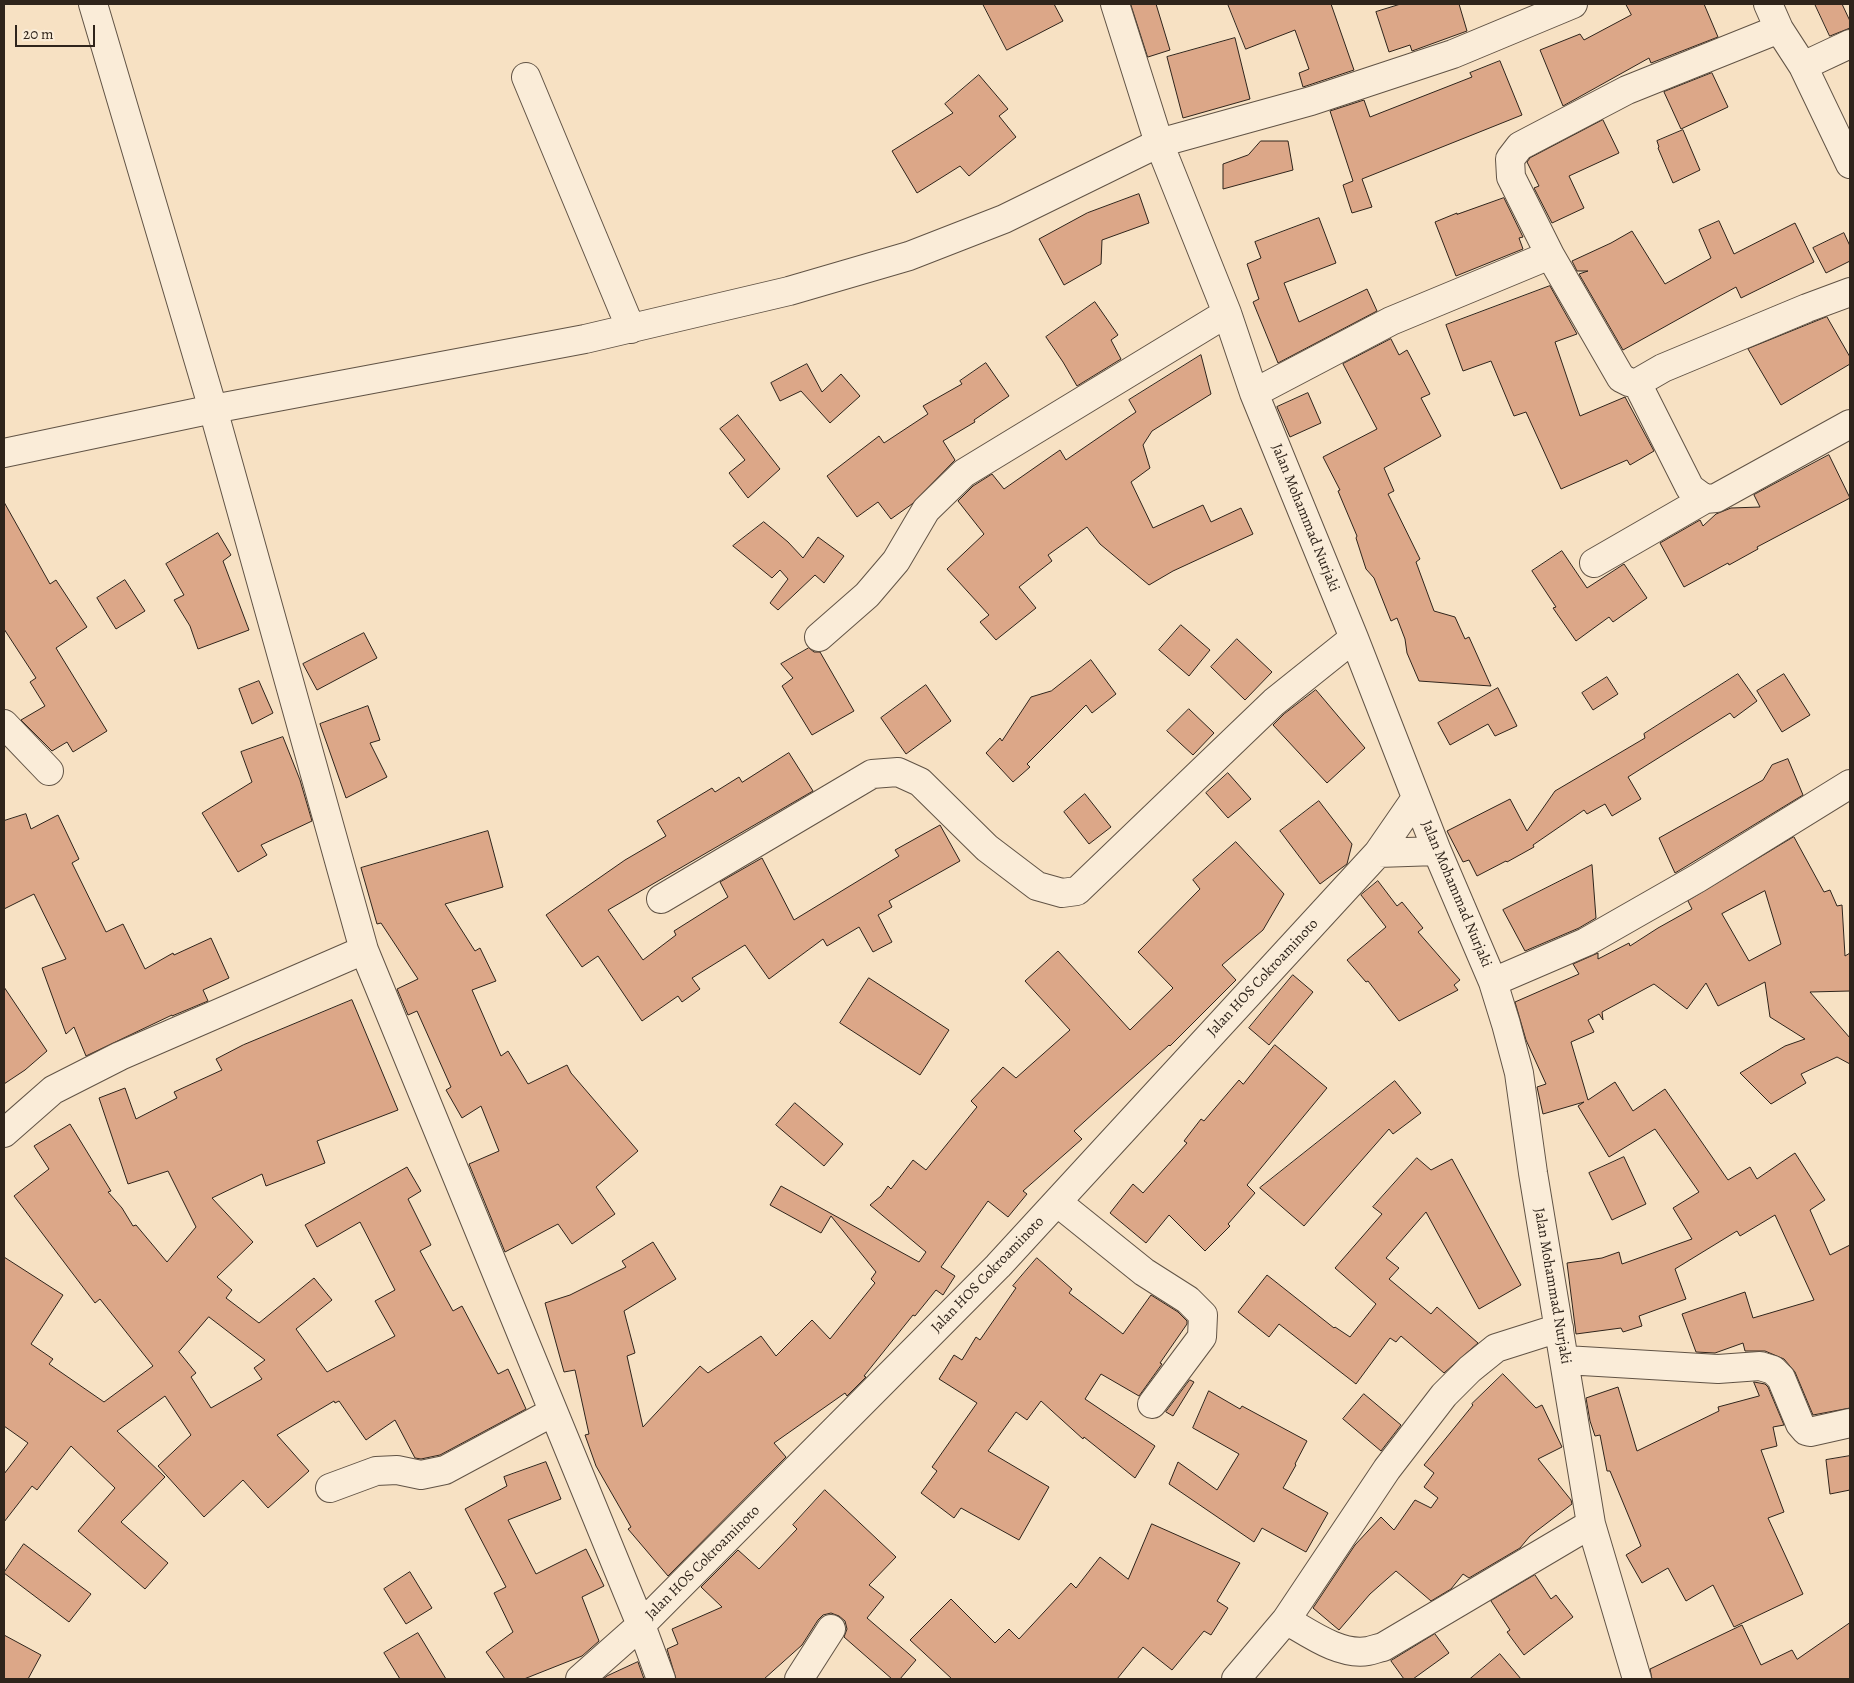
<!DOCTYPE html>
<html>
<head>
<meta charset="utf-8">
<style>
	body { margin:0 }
	#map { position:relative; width:1854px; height:1683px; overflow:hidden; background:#f7e1c3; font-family:Alegreya,serif }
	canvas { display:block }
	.frame { position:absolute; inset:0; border:5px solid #2f241b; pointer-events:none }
	.scale { position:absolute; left:15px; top:25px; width:80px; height:22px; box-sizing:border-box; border:2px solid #2f241b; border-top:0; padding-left:6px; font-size:15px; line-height:18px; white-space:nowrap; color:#2f241b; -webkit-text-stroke:4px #faecd8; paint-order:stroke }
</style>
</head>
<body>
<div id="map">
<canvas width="1854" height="1683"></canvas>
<div class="frame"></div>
<div class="scale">20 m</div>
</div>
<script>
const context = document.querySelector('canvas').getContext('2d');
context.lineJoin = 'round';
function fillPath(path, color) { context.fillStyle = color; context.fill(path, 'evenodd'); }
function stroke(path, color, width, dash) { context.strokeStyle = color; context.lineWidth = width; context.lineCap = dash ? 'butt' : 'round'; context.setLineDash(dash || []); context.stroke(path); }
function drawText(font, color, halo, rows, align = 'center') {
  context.font = font + ' Alegreya,serif'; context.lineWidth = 5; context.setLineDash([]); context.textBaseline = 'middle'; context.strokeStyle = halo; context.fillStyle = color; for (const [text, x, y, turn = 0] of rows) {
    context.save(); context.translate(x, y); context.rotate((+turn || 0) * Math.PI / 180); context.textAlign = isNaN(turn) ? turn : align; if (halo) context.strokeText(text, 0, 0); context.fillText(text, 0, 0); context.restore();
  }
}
const building = new Path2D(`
	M983 4H1054L1063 21 1007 50Z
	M1131 4H1156L1170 50 1148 57Z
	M1228 4H1331L1354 70 1303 87 1299 73 1309 69 1295 30 1246 49Z
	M1401 4H1459L1467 31 1412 51 1410 45 1389 52 1376 12Z
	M1626 4H1704L1718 37 1651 63 1649 58 1563 106 1540 50 1580 34 1584 40 1631 15Z
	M1815 4H1842L1850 21V28L1830 36Z
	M1235 38 1250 99 1183 118 1167 57Z
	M1500 61 1522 115 1362 179 1372 207 1352 213 1343 185 1353 181 1330 111 1364 100 1370 117 1472 77 1470 73Z
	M1712 73 1728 107 1681 129 1664 92Z
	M979 75 1008 109 999 116 1016 137 969 176 960 166 917 193 892 151 953 113 945 104Z
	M1603 120 1619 153 1569 176 1584 208 1552 223 1534 188 1539 186 1527 162 1530 158Z
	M1683 130 1700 170 1673 183 1658 148 1659 147 1657 141Z
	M1261 141H1288L1293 170 1223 189V164L1248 155Z
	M1139 194 1149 223 1102 240 1101 264 1064 285 1039 239 1087 213Z
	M1504 198 1523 237 1519 238 1523 249 1456 276 1435 222 1457 213V214Z
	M1319 218 1336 263 1284 283 1299 322 1367 289 1377 311 1278 363 1253 302 1259 299 1247 264 1261 258 1255 242Z
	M1719 221 1734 254 1795 223 1814 262 1741 298 1736 287 1623 350 1579 274 1588 271H1577L1572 261 1611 243 1632 231 1665 284 1711 258 1699 230Z
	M1844 233 1850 246V261L1826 273 1813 248Z
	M1550 286 1577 334 1555 342 1580 416 1625 397 1654 451 1630 465 1627 460 1561 489 1526 412 1514 416 1491 361 1463 371 1446 325Z
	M1095 302 1118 335 1111 340 1121 359 1077 386 1063 362 1046 337Z
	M1827 317 1850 357V364L1781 405 1748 349Z
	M1391 339 1399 355 1407 350 1430 394 1421 398 1441 436 1384 468 1394 491 1388 494 1420 559 1416 562 1434 611 1455 617 1465 639 1469 637 1491 686 1419 681 1407 653 1405 639 1397 618 1391 621 1374 578 1366 569 1356 538 1357 536 1338 491 1340 490 1323 457 1377 429 1343 364Z
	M1201 355 1211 394 1152 431 1143 445 1150 468 1131 482 1153 528 1203 505 1211 522 1241 508 1253 534 1173 571 1149 585 1100 544 1087 527 1048 555 1052 561 1019 587 1036 608 996 640 980 622 989 615 947 569 984 534 958 501 973 486 992 474 1004 489 1060 450 1066 460 1136 412 1129 400Z
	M986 363 1009 396 974 420 975 422 943 441 955 460 912 504 891 519 878 502 857 517 827 476 879 436 884 443 928 414 923 406 962 384 960 381Z
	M807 364 822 392 841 374 860 396 830 423 801 391 780 401 771 383Z
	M1308 393 1321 423 1290 437 1277 407Z
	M738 415 780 469 748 498 729 473 745 460 720 429Z
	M1829 455 1850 498 1757 547 1758 549 1729 565 1728 563 1684 587 1660 543 1700 520 1703 526 1716 514 1731 508 1760 507 1754 495Z
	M4 502 50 584 56 580 87 627 56 648 107 731 73 752 67 742 52 751 21 720 45 706 30 682 36 678 4 629Z
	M764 522 788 542 803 558 818 537 844 556 824 583 815 575 778 610 770 603 788 579 780 570 772 578 733 546Z
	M218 533 231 555 223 561 249 630 198 649 190 626 174 600 184 595 166 564Z
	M1562 551 1587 588 1624 564 1647 598 1613 622 1609 617 1576 641 1553 608 1556 607 1532 571Z
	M125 580 145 611 116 629 97 598Z
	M1181 625 1210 650 1189 676 1159 650Z
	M364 633 377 658 317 690 303 664Z
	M1237 639 1272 672 1245 700 1211 667Z
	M809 648 814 652H820L854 711 812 735 782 686 793 678 781 664Z
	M1091 660 1116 694 1092 713 1086 705 1027 764 1030 767 1013 782 986 753 1000 738 1002 741 1031 697 1051 691Z
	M1738 674 1757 701 1734 718 1730 713 1628 777 1641 799 1612 816 1605 804 1587 814 1584 810 1533 845 1534 847 1507 862 1506 861 1477 876 1469 860 1463 862 1447 831 1510 799 1527 831 1555 791 1645 738 1644 734Z
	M1784 674 1810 715 1782 732 1757 691Z
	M1607 677 1618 694 1593 710 1582 693Z
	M259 681 273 713 252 724 239 689Z
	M926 685 951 721 906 754 881 718Z
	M1498 688 1517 726 1495 736 1488 724 1450 745 1438 723Z
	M1316 690 1365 748 1327 783 1273 725 1284 714Z
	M368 706 380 740 370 743 387 777 346 798 320 724Z
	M1189 709 1214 733 1193 755 1167 731Z
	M283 737 300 780 312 821 261 845 267 855 238 872 202 813 252 782 241 752Z
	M789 753 813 791 608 910 643 960 676 935 674 931 728 897 720 882 762 858 794 920 899 856 895 850 940 825 960 861 889 901 892 907 878 915 892 942 873 952 859 927 827 946 823 939 769 979 745 945 692 978 700 989 682 1002 678 996 642 1021 598 956 582 967 546 915 625 860 666 836 657 821 712 788 715 792 739 777 742 782Z
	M1788 759 1803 795 1675 873 1659 838 1763 780 1772 765Z
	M1228 773 1251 799 1228 818 1206 793Z
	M1085 794 1111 827 1089 844 1064 812Z
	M1319 801 1352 844 1347 864 1320 884 1280 831Z
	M26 814 31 829 58 815 79 859 72 863 106 932 123 924 145 969 173 953 174 955 211 938 229 978 203 990 208 1001 172 1016V1015L86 1056 74 1027 66 1034 42 968 66 959 34 894 4 909V821Z
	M488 831 503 887 445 904 475 951 480 948 496 981 472 990 501 1056 508 1051 528 1084 567 1065 571 1073 638 1151 596 1187 615 1214 572 1244 558 1224 505 1252 469 1164 499 1151 481 1106 462 1118 446 1090 451 1087 417 1011 408 1015 397 989 418 979 381 923 377 924 361 868Z
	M1794 837 1824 892 1830 890 1837 906 1842 905 1845 956 1850 953V991L1810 992 1850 1038V1064L1837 1057 1801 1074 1806 1083 1771 1104 1740 1073 1785 1046 1805 1039 1770 1017 1765 982 1718 1006 1706 983 1687 1009 1654 984 1602 1012 1603 1020 1599 1014 1588 1020 1594 1032 1571 1042 1588 1100 1615 1082 1633 1111 1665 1089 1728 1180 1750 1167 1757 1179 1795 1153 1825 1200 1810 1210 1830 1255 1850 1245V1408L1813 1415 1795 1372 1784 1359 1765 1351H1745L1743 1343 1715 1353 1696 1352 1682 1314 1745 1292 1753 1318 1814 1300 1775 1215 1740 1236 1737 1231 1675 1269 1686 1299 1639 1316 1642 1326 1623 1332 1621 1328 1576 1334 1567 1263 1602 1258 1619 1252 1622 1264 1692 1239 1673 1208 1699 1192 1655 1129 1609 1157 1578 1106 1584 1102 1543 1114 1537 1087 1546 1084 1526 1040 1515 1002 1579 974 1573 964 1598 953V959L1629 943 1630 946 1658 928 1692 909 1688 901ZM1765 891 1781 944 1749 961 1722 914Z
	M1236 842 1284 894 1263 930 1222 965 1236 980 1170 1046 1169 1045 1074 1131 1082 1139 1023 1191 1027 1194 1008 1217 988 1201 941 1267 955 1276 943 1295 936 1290 915 1316 913 1315 864 1376 866 1377 847 1396 845 1393 774 1443 786 1457 668 1576 628 1529 631 1527 596 1466 585 1435 589 1434 575 1370 564 1372 545 1303 570 1295 626 1267 622 1261 653 1242 676 1279 624 1311 635 1353 627 1356 643 1427 700 1366 708 1373 761 1336 776 1356 812 1320 830 1339 875 1283 871 1279 876 1272 831 1216 821 1233 770 1205 781 1186 919 1262 926 1252 870 1205 881 1196 888 1186 891 1189 913 1160 926 1170 977 1107 971 1101 1003 1067 1016 1078 1070 1030 1025 981 1058 951 1130 1030 1173 988 1138 952 1200 889 1193 880Z
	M1592 865 1596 918 1579 928 1525 951 1503 910Z
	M1378 881 1397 906 1402 902 1423 928 1418 932 1460 980 1454 985 1458 990 1399 1021 1368 981 1366 982 1347 960 1386 927 1361 895Z
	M1293 975 1313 992 1269 1045 1249 1028Z
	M869 978 949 1030 920 1075 840 1023Z
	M4 987 47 1051 25 1070 4 1084Z
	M352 1000 398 1110 317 1141 325 1163 266 1186 262 1174 212 1198 253 1242 217 1277 232 1290 226 1298 259 1323 314 1278 332 1300 296 1329 327 1372 395 1336 375 1301 395 1290 360 1222 317 1247 305 1225 407 1167 421 1191 408 1199 431 1245 420 1251 453 1311 462 1306 498 1374 508 1369 526 1409 440 1455 421 1459 415 1458 395 1420 366 1440 339 1401 335 1403 334 1401 277 1435 309 1471 268 1508 243 1480 204 1517 158 1466 191 1435 165 1396 117 1431 165 1477 121 1522 168 1563 145 1589 78 1531 115 1488 71 1446 37 1490 32 1486 4 1522V1474L28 1443 4 1426V1257L63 1295 31 1344 53 1359 49 1364 104 1402 153 1366 100 1299 95 1303 14 1196 49 1169 34 1146 70 1124 111 1191 108 1192 122 1208 133 1226 136 1225 167 1262 196 1227 168 1171 128 1184 99 1098 125 1088 136 1119 177 1098 174 1092 222 1070 216 1059 243 1045ZM209 1317 265 1360 254 1368 262 1379 211 1408 191 1377 196 1373 179 1352Z
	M1275 1045 1327 1088 1247 1185 1255 1193 1228 1224 1230 1226 1205 1251 1169 1215 1146 1243 1110 1213 1133 1184 1143 1193 1187 1143 1184 1141 1201 1119 1204 1121 1239 1080 1243 1084Z
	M1395 1081 1421 1113 1393 1134 1389 1129 1304 1226 1260 1188Z
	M795 1103 843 1144 824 1166 776 1125Z
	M1624 1157 1646 1204 1612 1220 1589 1173Z
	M1417 1158 1431 1170 1452 1159 1521 1285 1479 1309 1426 1212 1386 1258 1399 1268 1389 1279 1431 1314 1437 1307 1478 1343 1444 1373 1401 1336 1396 1342 1390 1338 1356 1384 1279 1324 1269 1337 1238 1312 1267 1275 1334 1328 1335 1327 1350 1337 1376 1304 1335 1268 1382 1214 1373 1207Z
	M1037 1258 1072 1289 1069 1293 1123 1334 1151 1295 1178 1312 1187 1321V1324L1160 1363 1162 1364 1139 1396 1101 1374 1085 1399 1155 1446 1135 1478 1084 1437 1083 1439 1041 1401 1027 1420 1016 1412 988 1451 1049 1487 1019 1540 961 1508 954 1518 921 1493 937 1471 932 1467 977 1403 939 1379 954 1355 962 1360 976 1337 980 1340 1016 1288 1013 1286Z
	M1503 1374 1536 1408 1542 1405 1562 1447 1538 1459 1571 1500 1572 1504 1530 1536 1520 1548 1469 1578 1463 1574 1451 1589 1431 1601 1396 1571 1370 1594 1339 1630 1313 1608 1355 1545 1381 1517 1394 1530 1415 1500 1431 1508 1438 1498 1424 1487 1434 1473 1424 1465 1473 1405 1472 1404Z
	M1190 1380 1194 1382 1173 1416 1166 1412Z
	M1754 1382 1765 1384 1768 1387 1784 1425 1773 1427 1777 1446 1761 1450 1784 1512 1768 1518 1803 1594 1734 1627 1713 1585 1686 1601 1668 1568 1642 1583 1626 1555 1641 1546 1610 1471H1607L1600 1435 1595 1436 1590 1421 1586 1398 1618 1387 1637 1451 1719 1411 1718 1407 1759 1396Z
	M1209 1391 1240 1409 1242 1406 1307 1441 1295 1464 1296 1465 1283 1488 1328 1513 1306 1552 1262 1528 1254 1542 1169 1484 1178 1462 1217 1490 1239 1454 1193 1428Z
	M1364 1394 1401 1425 1381 1451 1343 1419Z
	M1850 1456V1490L1830 1494 1826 1460Z
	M546 1462 561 1499 508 1520 536 1574 586 1549 604 1586 582 1597 599 1641 582 1656 524 1679H505L486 1652 513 1632 494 1593 506 1587 465 1509 507 1486 504 1477Z
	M825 1490 896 1557 869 1585 884 1597 867 1618 916 1660 900 1679H892L844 1637 847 1629 845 1621 839 1616 831 1613 823 1615 818 1620 802 1645 764 1679H676L667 1649 678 1644 672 1629 722 1607 701 1587 738 1550 759 1569 797 1529 793 1525Z
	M1152 1524 1240 1563 1217 1601 1228 1608 1211 1635 1204 1631 1172 1670 1143 1647 1117 1679H952L910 1640 951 1599 995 1643 1009 1629 1019 1639 1071 1583 1076 1588 1100 1557 1128 1579Z
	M24 1544 91 1594 69 1622 4 1573Z
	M410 1572 432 1608 406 1624 384 1589Z
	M1535 1575 1551 1599 1556 1595 1573 1617 1524 1655 1507 1632 1510 1630 1491 1601Z
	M1850 1623V1679H1652L1650 1669 1742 1625 1761 1665 1792 1650 1797 1659Z
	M418 1633 446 1679H400L384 1653Z
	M1435 1634 1449 1653 1413 1679H1404L1391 1661Z
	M4 1635 41 1655 28 1679H4Z
	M1500 1654 1521 1679H1470Z
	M638 1662 644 1679H603L607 1676Z`);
const minor = new Path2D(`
	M93 4 213 409 364 950 641 1625 661 1679
	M1115 4 1159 143 1227 313 1254 393 1354 638 1437 851 1493 982 1506 1024 1519 1073 1533 1173 1591 1524 1637 1679
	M1768 4 1779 29 1803 66 1850 164
	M1779 29 1627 90 1520 146 1510 159 1511 177 1550 255 1621 378 1629 382 1637 383 1663 368 1807 308 1850 292
	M1803 66 1850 44
	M526 77 631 329
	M1637 383 1690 488 1705 499 1716 498 1850 424
	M1254 393 1391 321 1550 255
	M4 453 213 409 585 339 789 291 909 256 1004 219 1159 143 1311 101 1453 54 1573 4
	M1594 563 1705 499
	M819 637 867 595 896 561 926 510 964 473 1227 313
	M4 724 49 771
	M1378 853 1437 851
	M661 899 872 774 898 772 920 782 987 848 1037 886 1062 893 1077 891 1274 702 1354 638
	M1493 982 1586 942 1698 878 1850 784
	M4 1133 53 1090 120 1056 364 950
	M1057 1202 1144 1272 1188 1300 1203 1315 1202 1337 1152 1404
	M1565 1360 1718 1369 1760 1366 1773 1370 1781 1378 1800 1424 1806 1431 1810 1432 1850 1423
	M330 1488 376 1471 397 1470 421 1475 445 1470 553 1412
	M1286 1620C1309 1633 1340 1656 1368 1651 1373 1650 1378 1648 1383 1647L1591 1524
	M580 1679 641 1625 998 1266 1378 853 1416 798
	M799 1679 831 1629
	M1236 1679 1286 1620 1387 1469 1444 1395 1470 1369 1496 1348 1559 1328`);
const streetNames = [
	["Jalan Mohammad Nurjaki",1305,518,68],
	["Jalan Mohammad Nurjaki",1456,894,67],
	["Jalan HOS Cokroaminoto",1263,978,-47],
	["Jalan HOS Cokroaminoto",988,1275,-46],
	["Jalan Mohammad Nurjaki",1552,1286,80],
	["Jalan HOS Cokroaminoto",703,1563,-45]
];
fillPath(building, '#dca788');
stroke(building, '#2f241b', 1);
stroke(minor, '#615345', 30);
stroke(minor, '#faecd8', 28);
drawText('15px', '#2f241b', '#faecd8', streetNames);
</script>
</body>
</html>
